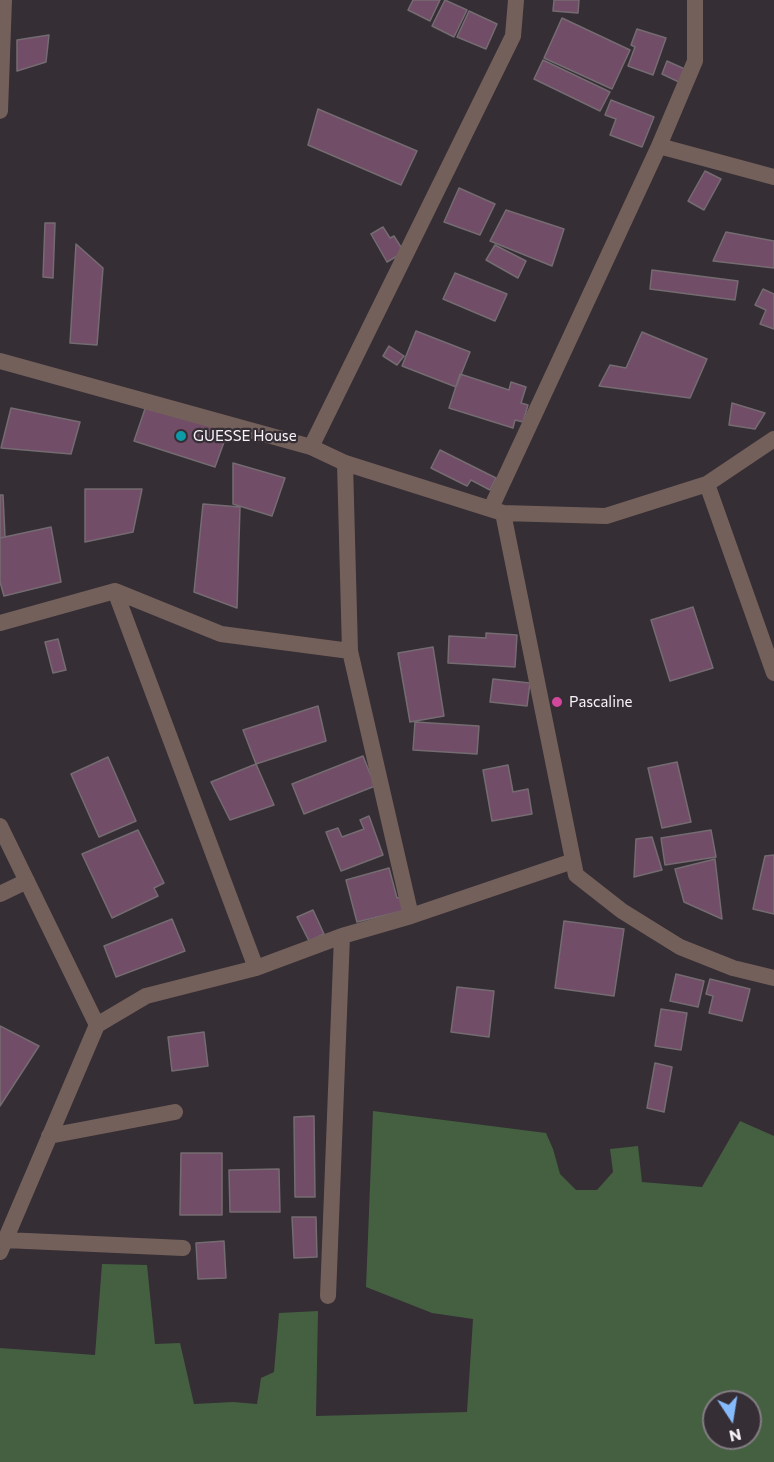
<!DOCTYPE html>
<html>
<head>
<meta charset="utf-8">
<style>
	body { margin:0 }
	#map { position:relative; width:774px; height:1462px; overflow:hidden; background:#352e35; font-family:Commissioner,sans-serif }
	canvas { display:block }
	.north { position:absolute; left:702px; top:1390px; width:60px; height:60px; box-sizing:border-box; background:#352e35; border:2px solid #837d83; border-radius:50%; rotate:168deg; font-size:16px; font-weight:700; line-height:24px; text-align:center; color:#f8f3f8 }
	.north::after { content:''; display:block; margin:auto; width:21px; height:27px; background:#86bbfb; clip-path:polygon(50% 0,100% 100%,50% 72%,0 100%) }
</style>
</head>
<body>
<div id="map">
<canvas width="774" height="1462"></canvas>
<div class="north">N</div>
</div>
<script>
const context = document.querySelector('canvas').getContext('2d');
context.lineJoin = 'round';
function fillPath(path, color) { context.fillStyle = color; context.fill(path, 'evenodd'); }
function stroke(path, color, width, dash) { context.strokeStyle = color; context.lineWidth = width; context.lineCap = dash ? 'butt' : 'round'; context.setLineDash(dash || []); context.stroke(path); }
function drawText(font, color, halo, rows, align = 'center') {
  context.font = font + ' Commissioner,sans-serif'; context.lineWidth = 4.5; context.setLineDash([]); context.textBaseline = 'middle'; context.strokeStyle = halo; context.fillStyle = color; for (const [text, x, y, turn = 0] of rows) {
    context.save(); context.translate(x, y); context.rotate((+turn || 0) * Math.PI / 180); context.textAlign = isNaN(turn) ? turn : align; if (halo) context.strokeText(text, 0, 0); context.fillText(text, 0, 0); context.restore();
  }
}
const green = new Path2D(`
	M373 1111 546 1133 553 1149 560 1174 576 1190H597L613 1172 610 1149 638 1146 642 1182 702 1187 740 1121 774 1136V1462H0V1348L95 1355 102 1264 147 1265 155 1344 180 1343 194 1404 233 1402 257 1404 261 1378 274 1372 279 1313 318 1311 316 1416 467 1412 473 1319 432 1313 366 1287ZM714 1402H750V1438H714Z`);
const building = new Path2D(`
	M413 0H440L430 21 408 10Z
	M445 0 467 10 454 37 432 26Z
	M554 0H579L578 13 553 11Z
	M469 11 497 24 486 49 457 37Z
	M562 18 630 50 612 89 544 58Z
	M637 29 666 38 653 75 628 66 635 47 631 45Z
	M49 35 46 62 17 71V40Z
	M543 60 610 92 600 111 534 79Z
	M667 61 687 70 681 83 662 74Z
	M611 100 654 117 642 147 610 135 616 119 605 115Z
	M318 109 417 151 401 185 308 145Z
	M705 171 721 179 704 210 688 201Z
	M459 188 495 204 480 235 444 222Z
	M506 210 564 229 552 266 490 241Z
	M45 223H55L53 278 43 277Z
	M383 227 390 238 394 236 404 252 387 262 371 234Z
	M726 232 774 241V268L713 261Z
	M76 244 103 268 97 345 70 343Z
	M495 245 526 261 518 278 486 260Z
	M652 270 738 281 735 300 650 289Z
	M455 273 507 294 495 321 443 299Z
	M763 289 774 294V329L760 324 766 310 755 305Z
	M416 331 470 352 456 387 402 366Z
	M642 332 707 359 690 398 599 386 610 365 626 368Z
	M389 346 404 356 397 365 383 356Z
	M460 374 509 390 511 382 526 387 521 403 528 405 523 422 515 420 513 428 449 408Z
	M732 403 765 413 755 429 729 425Z
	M146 406 228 431 215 467 134 441Z
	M11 408 80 422 71 454 1 448Z
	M440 450 496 478 490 490 471 480 467 486 431 468Z
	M233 463 285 478 272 516 233 504Z
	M85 489H142L133 532 85 542Z
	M0 495H3L5 537 0 538Z
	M203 504 240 507 237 608 194 592Z
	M51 527 61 582 4 596 0 582V538Z
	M693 607 713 668 670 681 651 620Z
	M486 633 517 635 515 667 448 663 449 636 486 638Z
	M58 639 66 670 53 673 45 642Z
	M433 647 444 716 410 722 398 653Z
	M493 679 530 683 527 706 490 702Z
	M318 706 326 741 256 764 243 730Z
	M415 722 479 726 477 754 413 750Z
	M363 756 375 786 304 814 292 784Z
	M108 757 136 821 99 837 71 774Z
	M677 762 691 822 662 828 648 768Z
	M256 764 274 805 230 820 211 782Z
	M508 765 513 792 528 789 532 814 492 821 483 770Z
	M369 816 383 855 341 871 326 832 338 828 342 837 364 829 360 820Z
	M138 830 164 883 154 888 158 896 112 918 82 854Z
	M711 830 716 857 665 865 661 838Z
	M652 837 662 870 634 877 636 839Z
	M774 855V914L753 909 765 856Z
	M715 859 722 919 684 902 675 869Z
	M389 868 397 898 402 897 406 910 357 922 346 880Z
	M313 910 324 934 309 941 297 917Z
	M172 919 185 951 116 977 104 946Z
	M564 921 624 929 614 996 555 988Z
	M676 974 704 981 698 1007 670 1001Z
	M710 979 750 989 742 1021 709 1013 713 996 706 994Z
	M457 987 494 991 489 1037 451 1032Z
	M661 1009 687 1013 681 1050 655 1046Z
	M0 1026 39 1046 0 1106Z
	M204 1032 208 1066 172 1071 168 1037Z
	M655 1063 672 1067 664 1112 647 1108Z
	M314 1116 315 1197H295L294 1117Z
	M181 1153H222V1215H180Z
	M279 1169 280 1212H230L229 1170Z
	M292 1217H316L317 1257 294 1258Z
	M224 1241 226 1278 198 1279 196 1243Z`);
const minor = new Path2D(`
	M0 111 4 0
	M659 146 774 177
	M0 361 311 447 345 463 503 513 606 516 707 484 774 439
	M311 447 513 36 516 0
	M345 463 350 651 411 916
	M707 484 774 673
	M491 508 659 146 695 61V0
	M503 513 576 875 622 911 680 947 733 968 774 978
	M115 591 256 968
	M0 623 115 591 221 634 350 651
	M0 826 97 1025
	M0 894 27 881
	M49 1136 175 1112
	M5 1240 183 1248
	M0 1252 97 1025 146 996 256 968 342 936 411 916 573 861
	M328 1296 342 936`);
const markers = [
	[181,436,6,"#0f9aa8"],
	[557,702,6,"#d1479c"]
];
const poiNames = [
	["GUESSE House",193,436],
	["Pascaline",569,702]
];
fillPath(green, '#446041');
fillPath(building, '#714d67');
stroke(building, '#756c72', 1.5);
stroke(minor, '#74605b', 16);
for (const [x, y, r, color] of markers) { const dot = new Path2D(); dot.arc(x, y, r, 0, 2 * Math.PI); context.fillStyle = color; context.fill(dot); stroke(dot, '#352e35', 2); }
drawText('15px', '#f8f3f8', '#352e35', poiNames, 'left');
</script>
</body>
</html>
